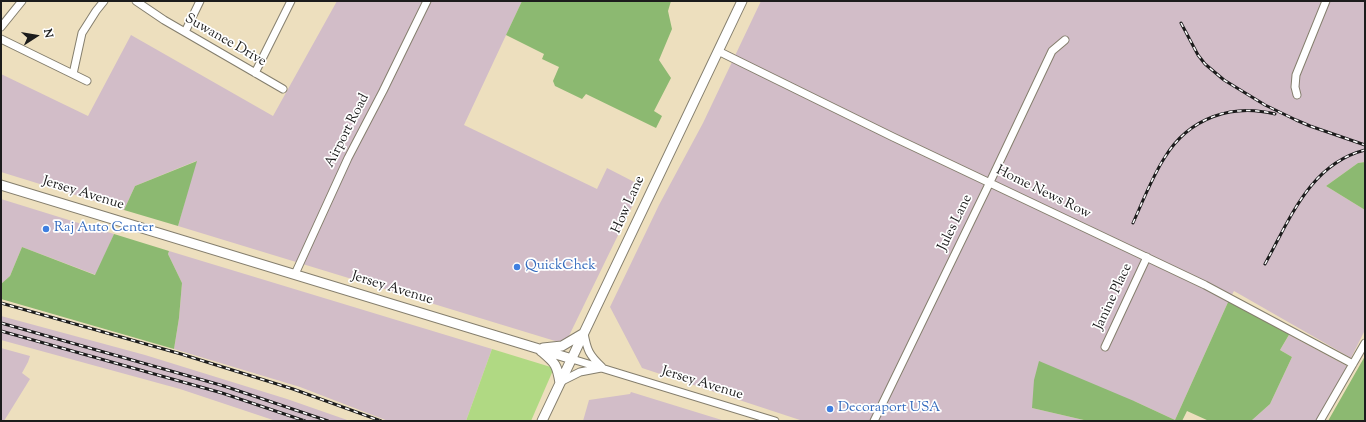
<!DOCTYPE html>
<html>
<head>
<meta charset="utf-8">
<style>
	body { margin:0 }
	#map { position:relative; width:1366px; height:422px; overflow:hidden; background:#eddfbe; font-family:"Sorts Mill Goudy",serif }
	canvas { display:block }
	.frame { position:absolute; inset:0; border:2px solid #1c1c1c; pointer-events:none }
	.north { position:absolute; left:16px; top:16px; width:40px; height:40px; -webkit-text-stroke:3px #fff; paint-order:stroke; rotate:78deg; font-size:11px; font-weight:700; line-height:16px; text-align:center; color:#1c1c1c }
	.north::after { content:''; display:block; margin:auto; width:14px; height:18px; background:#1c1c1c; clip-path:polygon(50% 0,100% 100%,50% 72%,0 100%) }
</style>
</head>
<body>
<div id="map">
<canvas width="1366" height="422"></canvas>
<div class="frame"></div>
<div class="north">N</div>
</div>
<script>
const context = document.querySelector('canvas').getContext('2d');
context.lineJoin = 'round';
function fillPath(path, color) { context.fillStyle = color; context.fill(path, 'evenodd'); }
function stroke(path, color, width, dash) { context.strokeStyle = color; context.lineWidth = width; context.lineCap = dash ? 'butt' : 'round'; context.setLineDash(dash || []); context.stroke(path); }
function drawText(font, color, halo, rows, align = 'center') {
  context.font = font + ' "Sorts Mill Goudy",serif'; context.lineWidth = 3.5; context.setLineDash([]); context.textBaseline = 'middle'; context.strokeStyle = halo; context.fillStyle = color; for (const [text, x, y, turn = 0] of rows) {
    context.save(); context.translate(x, y); context.rotate((+turn || 0) * Math.PI / 180); context.textAlign = isNaN(turn) ? turn : align; if (halo) context.strokeText(text, 0, 0); context.fillText(text, 0, 0); context.restore();
  }
}
const industrial = new Path2D(`
	M337 1H522L464 125 597 189 607 168 642 186 565 344 178 226 196 161 135 186 124 210 1 172V74L88 116 131 35 273 116Z
	M761 1H1365V162L1358 163 1326 186 1365 210V330L1351 358 1234 291 1229 300 1175 420 1134 401 1032 408 1088 421H803L642 368 610 307 659 205 703 123Z
	M1 199 114 234 96 275 22 247 10 276 1 284Z
	M169 251 492 349 466 421H388L300 387 174 349 179 318 182 283 168 254Z
	M1 316 145 355 287 399 350 421H276L180 389 1 340Z
	M1289 335 1349 367 1320 421H1251L1270 404 1292 357 1280 350Z
	M1 348 30 356 28 362 22 373 30 379 4 421H1Z
	M631 392 725 421H583L589 400 630 394Z`);
const green = new Path2D(`
	M492 349 554 368 531 421H466Z`);
const forest = new Path2D(`
	M522 1H671L668 11 672 29 659 60 671 78 654 111 662 116 656 128 586 94 582 99 555 86 553 81 559 67 542 59 544 54 506 35Z
	M197 161 178 226 124 210 135 186Z
	M1365 162V210L1326 186 1358 163Z
	M114 234 169 251 168 254 182 283 179 318 174 349 1 299V284L10 276 22 247 95 275Z
	M1229 300 1290 333 1280 350 1292 357 1270 404 1251 421H1209L1187 411 1182 421H1088L1032 408 1034 380 1039 361 1134 401 1175 420Z
	M1365 356V421H1328Z`);
const minor = new Path2D(`
	M136 1 164 20 283 89
	M1 27 22 1
	M185 32 200 1
	M1 39 87 81
	M718 51 893 137 1205 285 1353 364
	M255 73 291 1
	M73 74 82 33 96 11 104 1
	M1297 95 1295 87 1296 75 1326 1
	M295 274 348 158 383 91 427 1
	M584 333C587 350 589 355 602 367
	M1105 347 1147 257
	M572 359 775 421
	M560 382 580 372 601 368
	M874 421 990 182 1052 51 1065 40
	M1320 421 1365 343`);
const major = new Path2D(`
	M1 185 572 359
	M543 348 562 346 584 333
	M541 351C555 363 557 364 560 383
	M542 421 742 1`);
const rail = new Path2D(`
	M1181 23 1198 55 1205 64 1224 80 1265 105 1296 120 1310 126 1365 145
	M1133 223C1143 201 1152 177 1165 157 1189 118 1232 103 1275 114
	M1265 264C1290 219 1310 164 1365 150
	M1 303 181 354 293 389 381 421
	M1 323 224 386 328 421
	M1 331 222 393 305 421`);
const markers = [
	[46,229,4,"#3f7fe0"],
	[517,267,4,"#3f7fe0"],
	[830,409,4,"#3f7fe0"]
];
const streetNames = [
	["Suwanee Drive",225,41,30],
	["Airport Road",348,131,-63],
	["Home News Row",1043,193,26],
	["Jersey Avenue",83,194,17],
	["How Lane",629,205,-66],
	["Jules Lane",956,223,-64],
	["Jersey Avenue",392,289,17],
	["Janine Place",1114,297,-65],
	["Jersey Avenue",702,384,17]
];
const shopNames = [
	["Raj Auto Center",54,229],
	["QuickChek",525,267],
	["Decoraport USA",838,409]
];
fillPath(industrial, '#d2bdc8');
fillPath(green, '#b0d983');
fillPath(forest, '#8cb971');
stroke(minor, '#847e6d', 9);
stroke(major, '#847e6d', 11);
stroke(minor, '#fff', 7);
stroke(major, '#fff', 9);
stroke(rail, '#1c1c1c', 3);
stroke(rail, '#fff', 1.5, [4.5]);
for (const [x, y, r, color] of markers) { const dot = new Path2D(); dot.arc(x, y, r, 0, 2 * Math.PI); context.fillStyle = color; context.fill(dot); stroke(dot, '#fff', 1.5); }
drawText('14px', '#1c1c1c', '#fff', streetNames);
drawText('14px', '#366cbe', '#fff', shopNames, 'left');
</script>
</body>
</html>
